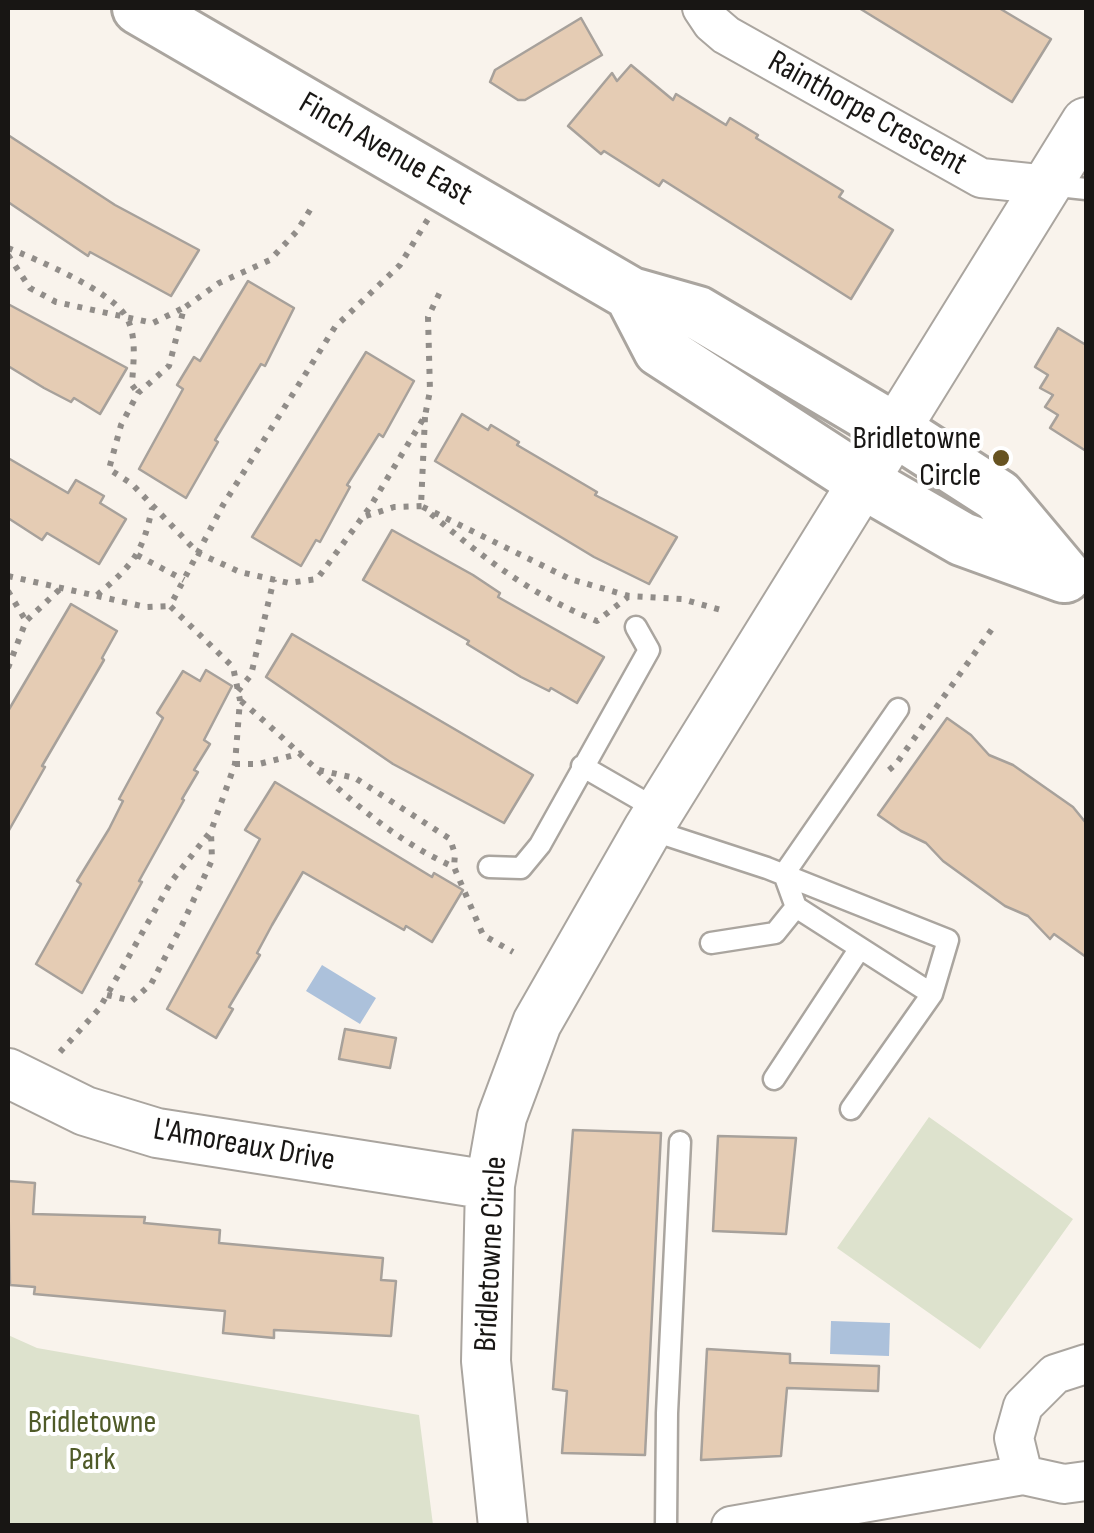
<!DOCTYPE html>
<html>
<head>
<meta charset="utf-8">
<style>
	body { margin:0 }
	#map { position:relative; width:1094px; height:1533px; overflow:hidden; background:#f9f3ec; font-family:"Sofia Sans Condensed",sans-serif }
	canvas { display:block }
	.frame { position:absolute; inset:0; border:10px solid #181614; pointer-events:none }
</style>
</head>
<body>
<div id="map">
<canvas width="1094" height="1533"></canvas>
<div class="frame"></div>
</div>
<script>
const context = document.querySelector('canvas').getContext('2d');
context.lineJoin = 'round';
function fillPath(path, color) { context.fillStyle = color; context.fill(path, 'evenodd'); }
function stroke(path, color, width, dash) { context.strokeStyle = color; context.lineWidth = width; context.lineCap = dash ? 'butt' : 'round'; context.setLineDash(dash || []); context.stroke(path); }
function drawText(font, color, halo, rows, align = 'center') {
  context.font = font + ' "Sofia Sans Condensed",sans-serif'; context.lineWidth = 8; context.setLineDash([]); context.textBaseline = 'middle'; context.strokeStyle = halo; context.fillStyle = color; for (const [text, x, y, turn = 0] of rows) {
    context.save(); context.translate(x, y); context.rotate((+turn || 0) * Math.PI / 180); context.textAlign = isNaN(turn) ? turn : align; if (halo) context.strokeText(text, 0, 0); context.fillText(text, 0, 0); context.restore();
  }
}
const green = new Path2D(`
	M929 1117 1073 1219 980 1349 837 1248Z
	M8 1335 37 1348 419 1415 433 1525H8Z`);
const water = new Path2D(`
	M322 965 376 998 360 1024 306 991Z
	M831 1321 890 1323 889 1356 830 1354Z`);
const building = new Path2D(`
	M859 8H999L1051 39 1012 102Z
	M581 18 602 55 525 100H518L490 82 495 70Z
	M631 65 673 100 676 94 726 125 730 118 758 135 756 138 843 191 839 197 893 230 851 299 663 180 659 186 604 151 601 154 568 126 612 73 617 81Z
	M8 135 115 205 199 250 171 296 90 252 88 256 8 202Z
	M248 281 294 308 265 366 261 364 215 440 218 442 186 498 139 469 183 389 177 385 194 357 200 361Z
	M8 304 127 368 100 414 74 398 71 402 44 388 8 366Z
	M1058 328 1086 345V451L1050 428 1058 415 1045 407 1053 395 1040 388 1048 375 1035 367Z
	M366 352 414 381 383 437 379 434 347 485 350 487 320 542 316 540 301 566 252 537Z
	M462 414 488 430 491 425 519 442 517 445 597 492 595 495 677 537 649 584 594 557 435 461Z
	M8 458 68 493 76 480 104 496 100 503 126 519 99 564 47 533 42 540 8 518Z
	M392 530 473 575 500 593 498 597 604 657 577 703 551 688 549 691 521 677 467 644 469 641 363 580Z
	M71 604 117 631 102 658 104 660 42 766 45 767 8 832V711Z
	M292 634 533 775 504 823 393 764 266 677Z
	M206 670 232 686 204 740 210 744 194 770 198 772 182 799 184 800 139 881 142 882 82 993 36 964 81 884 77 881 109 829 123 801 119 799 163 718 157 713 183 671 200 681Z
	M947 718 971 735 989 755 1013 765 1073 807 1086 823V957L1054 934 1050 939 1028 916 1005 906 943 861 926 843 901 831 878 815Z
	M275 782 432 877 434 873 463 890 432 942 406 926 404 930 303 872 272 925 257 953 260 955 229 1007 233 1009 216 1038 167 1009 260 839 245 830Z
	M345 1029 396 1038 390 1068 339 1059Z
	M573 1130 661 1133 645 1455 562 1453 567 1391 553 1389Z
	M718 1136 796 1138 786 1234 713 1231Z
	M8 1181 35 1183 33 1214 145 1217 144 1223 220 1230 219 1243 383 1258 381 1280 396 1281 391 1336 274 1330V1338L223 1333 225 1311 34 1294 35 1287 10 1285Z
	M707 1349 790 1354V1363L879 1366 878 1391 787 1388 781 1456 701 1460Z`);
const path = new Path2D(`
	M310 210 297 231 270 260 219 283 184 308 169 366 138 393 121 425 109 469 132 484 198 553 240 572 289 583 317 579 370 507 425 416 430 391 428 317 441 290
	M8 248C36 259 109 290 125 315 138 335 133 363 132 385L138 393
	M8 255 30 288 56 302 153 323 183 308
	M425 417 421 506 570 579 629 596 682 599 721 610
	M431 514C485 559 531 595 597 621L628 597
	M366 516 394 507 422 506
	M137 555 184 580
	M8 576 146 607 170 606
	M8 591 26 621
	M97 595C132 566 143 553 152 508
	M8 668 26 621 60 589
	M238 691 251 675 274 579
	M241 701C310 759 370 830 454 867L483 935 513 952
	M235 764H259L302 753
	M319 770 355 778 450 839 455 854 454 867
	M889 770 896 764 994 626
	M107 995 132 1001 151 984 182 925 212 860 211 832
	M60 1052 99 1009 171 882 211 831 235 764 240 700 233 667 170 606 223 505 335 327 400 265 428 219`);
const service = new Path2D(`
	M1049 185 1086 189
	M898 709 784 874 796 907 932 994
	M582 766 660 811
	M648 829 767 868 948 940 932 994 851 1109
	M489 867 521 868 540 845 649 650 636 627
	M711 943 775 933 796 907
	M774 1079 860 948
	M666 1526 667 1413 680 1142`);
const minor = new Path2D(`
	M702 8 712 23 726 35 981 178 1048 185
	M1023 1475 1014 1438 1023 1406 1055 1374 1086 1364
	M731 1526 1023 1475 1064 1484 1086 1481`);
const tertiary = new Path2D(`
	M8 1073 85 1111 157 1133 490 1185
	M503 1526 486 1361 490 1185 502 1117 537 1023 648 829 1086 122`);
const secondary = new Path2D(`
	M139 8 631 294 698 313 897 431 998 496 1065 576
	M631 294 660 350 865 483 962 539 1064 576`);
const markers = [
	[1001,458,10,"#675321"]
];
const streetNames = [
	["Rainthorpe Crescent",867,114,29],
	["Finch Avenue East",385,150,30],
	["L'Amoreaux Drive",244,1146,10],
	["Bridletowne Circle",492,1254,-87]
];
const poiNames = [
	["Bridletowne",981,440],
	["Circle",981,477]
];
const parkNames = [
	["Bridletowne",92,1424],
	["Park",92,1461]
];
fillPath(green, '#dde2cd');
fillPath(water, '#acc1db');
fillPath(building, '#e5ccb4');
stroke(building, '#a7a19b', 2.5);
stroke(service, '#aaa59f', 25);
stroke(minor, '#aaa59f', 42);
stroke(tertiary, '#aaa59f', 52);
stroke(secondary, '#aaa59f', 58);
stroke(path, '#918d89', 6, [5, 8]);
stroke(service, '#fff', 20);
stroke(minor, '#fff', 38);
stroke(tertiary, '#fff', 48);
stroke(secondary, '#fff', 52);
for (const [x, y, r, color] of markers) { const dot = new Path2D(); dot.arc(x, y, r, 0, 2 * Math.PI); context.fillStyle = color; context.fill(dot); stroke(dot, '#fff', 4); }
drawText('32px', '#181614', '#fff', streetNames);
drawText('32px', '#181614', '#fff', poiNames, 'right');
drawText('32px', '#4f5a28', '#fff', parkNames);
</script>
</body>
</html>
